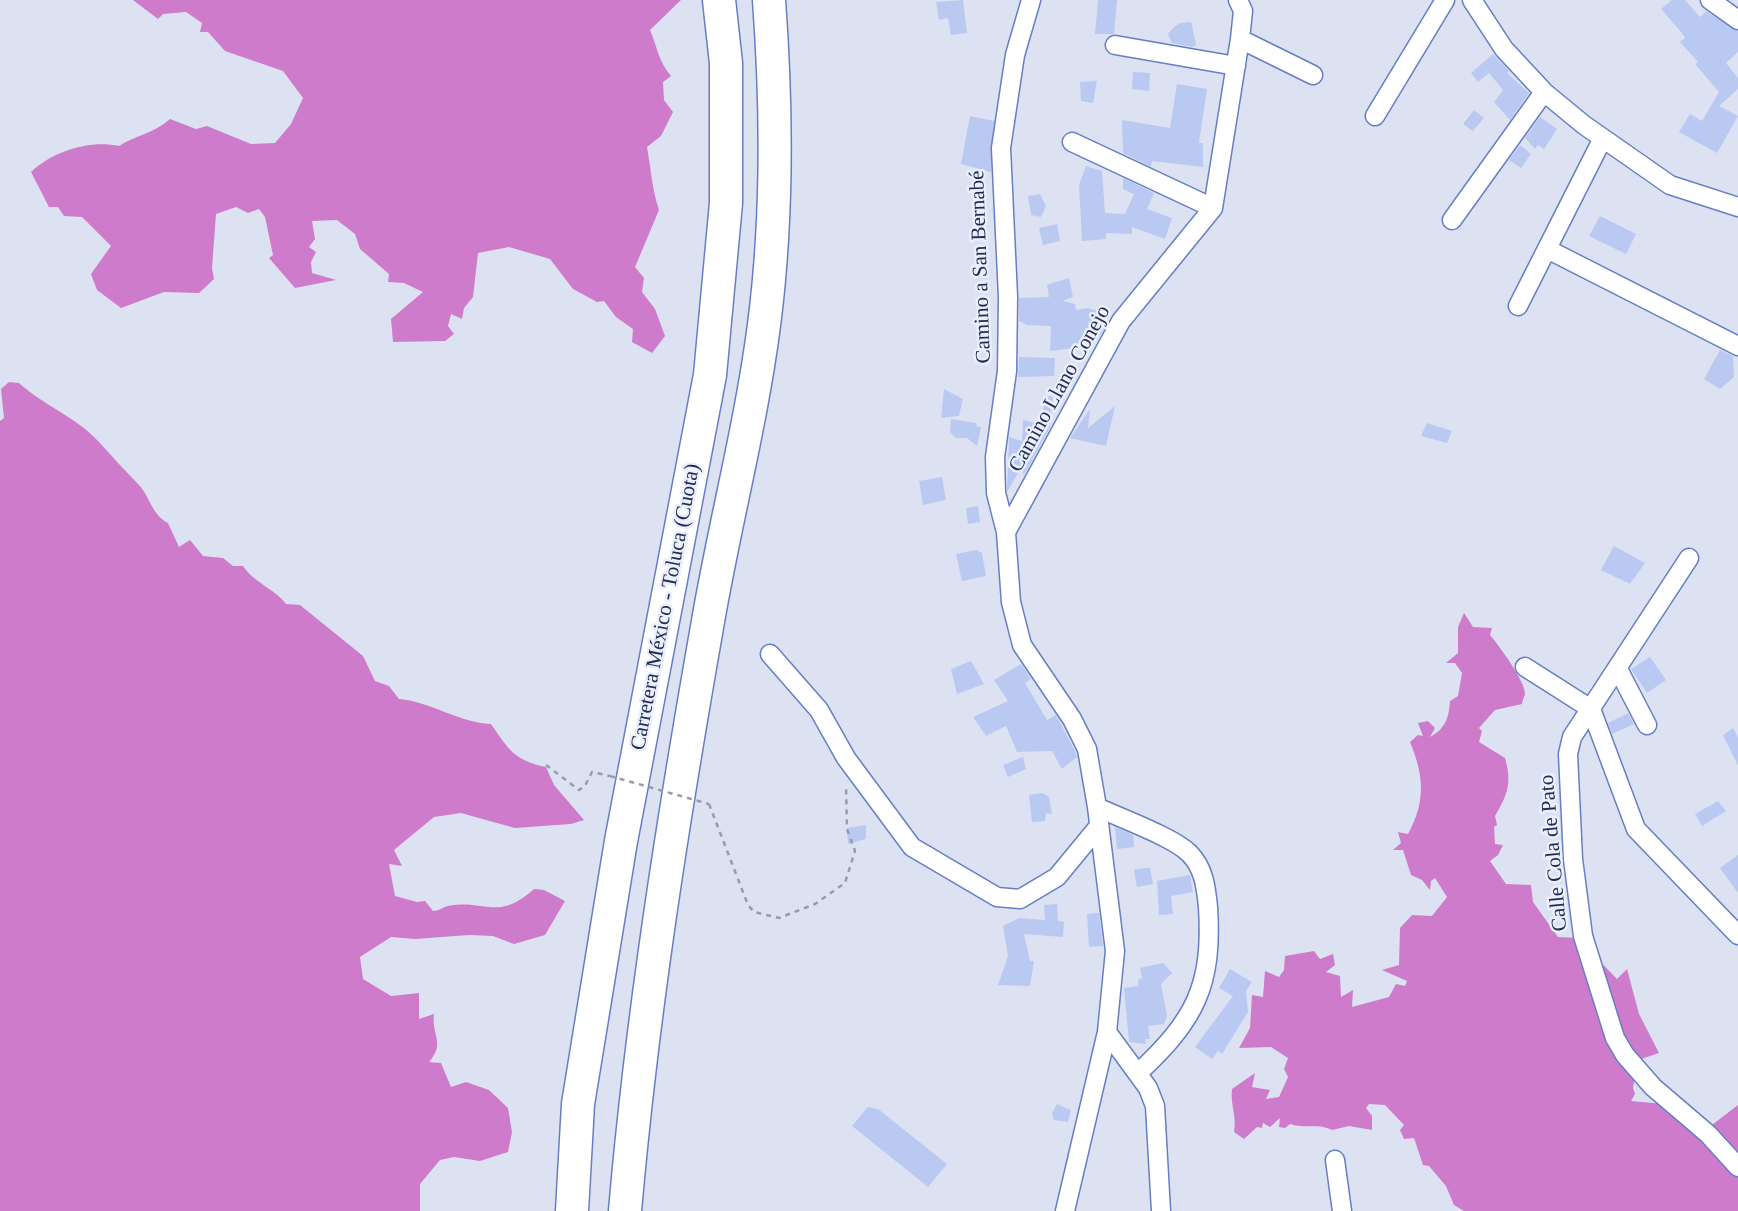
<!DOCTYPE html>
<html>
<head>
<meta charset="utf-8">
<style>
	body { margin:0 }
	canvas { display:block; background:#dce2f1 }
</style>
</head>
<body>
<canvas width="1738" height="1211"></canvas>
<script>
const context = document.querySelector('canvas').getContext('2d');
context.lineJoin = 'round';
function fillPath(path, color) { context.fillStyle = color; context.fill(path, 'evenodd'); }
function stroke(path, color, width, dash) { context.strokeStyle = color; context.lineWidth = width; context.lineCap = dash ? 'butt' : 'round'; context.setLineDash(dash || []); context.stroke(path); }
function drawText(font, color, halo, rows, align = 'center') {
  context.font = font + ' "Times New Roman",serif'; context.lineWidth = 5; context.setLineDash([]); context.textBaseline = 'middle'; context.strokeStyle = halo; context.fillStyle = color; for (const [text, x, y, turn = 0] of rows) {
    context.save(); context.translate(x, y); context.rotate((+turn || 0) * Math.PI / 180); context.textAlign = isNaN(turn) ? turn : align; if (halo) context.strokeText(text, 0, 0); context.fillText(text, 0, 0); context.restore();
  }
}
const forest = new Path2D(`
	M133 0H681L650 30C658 49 658 60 671 76L663 82 664 100 673 112 661 136 647 147C651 169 652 189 659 210L635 267 644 278 642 292 655 309 665 336 652 353 632 342 633 329 616 317 604 301 597 302 573 289 550 259 509 247 478 253 473 297 464 308 462 319 451 314 448 326 454 334 445 341 393 342 391 319 423 292 404 283 388 282 389 274 360 249 355 234 337 220 312 221 315 239 309 247 316 252 311 262 312 273 336 280 295 288 269 258 273 255 265 217 259 209 248 213 236 207 216 214 212 268 214 279 199 293 164 292 121 308 97 290 91 274 111 246 82 217 64 216 58 207H49L31 172C54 151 89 140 119 146 136 135 153 134 170 119L196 129 207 126 251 144 275 143 291 124 303 98 283 71 225 51 208 32H200L202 23 186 12 163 14 158 19Z
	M9 382 19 383C43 405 76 417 98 441 112 456 125 471 139 485 150 497 152 515 168 523L179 547 190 540 203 556 223 558 233 566H243C254 583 274 588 286 604L300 605 363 656 375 681 389 686 399 699C432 702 457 722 491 724 509 750 514 760 546 767L554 785 584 820 571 824 515 828 461 813 434 817 394 850 402 866 389 864 395 896 417 902 425 901 433 911C439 911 443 907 448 906 486 899 497 922 534 889L544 890 565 901 545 935 514 944 493 936 469 935 415 939 391 937 360 957 363 979 391 996 419 993V1019L434 1014C431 1035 446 1043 429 1062L441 1063 451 1087 466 1082 489 1090 508 1108 512 1132 508 1152 480 1161 454 1157 440 1160 420 1184V1211H0V421L4 418 1 389Z
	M1464 613 1473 627 1492 628 1490 635C1499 645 1526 683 1525 694 1524 698 1522 701 1522 704L1495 710 1479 728 1482 731 1479 742 1505 758C1512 783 1508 794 1495 816L1497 825 1494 827 1495 844 1503 845 1498 855 1490 861 1506 884 1531 885 1533 902 1558 937 1577 938 1617 979 1627 969 1639 1014 1659 1053 1638 1060 1633 1088 1635 1094 1631 1101 1664 1104V1110L1699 1127 1712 1125 1738 1105V1211H1464L1454 1205 1446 1186 1429 1166 1423 1165 1414 1138 1404 1139 1400 1130 1404 1125 1385 1105 1369 1104 1366 1108 1372 1116V1130L1349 1126 1332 1130C1318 1123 1305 1129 1290 1124L1285 1128 1279 1127 1280 1118 1270 1127 1263 1123 1262 1128 1257 1127 1244 1139 1234 1132C1237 1116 1230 1104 1232 1089L1255 1073 1252 1087 1270 1090 1266 1099 1279 1097 1288 1077 1284 1069 1288 1058 1271 1047 1239 1048 1250 1028 1252 995 1263 997 1265 971 1279 977 1284 970 1285 956 1314 951 1320 959 1333 954 1335 965 1326 972 1340 976 1341 997 1353 990 1352 1007 1389 997 1396 984 1405 986 1407 981 1382 970 1399 965 1400 928 1412 915 1432 916 1447 897 1435 878 1431 881 1430 890 1422 880 1411 875 1403 850H1393L1401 843 1398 832 1408 834C1426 801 1424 776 1410 742L1418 735 1423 736 1418 723 1428 721 1435 728 1430 737C1445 729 1449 718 1450 701L1458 696 1462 673 1455 663H1446L1458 653V627Z`);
const building = new Path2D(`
	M963 0 967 33 951 35 948 18 939 20 936 2Z
	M1098 0H1117L1114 34H1095Z
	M1672 0H1685L1700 17 1706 11 1738 31V52L1726 63 1738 78V89L1719 106 1738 116 1717 153 1679 132 1690 114 1702 121 1719 92 1695 64 1698 62 1680 42 1685 38 1682 33 1661 9Z
	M1191 22 1196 44 1194 47 1172 43 1168 34 1173 28 1180 23Z
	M1493 54 1509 71 1507 73 1529 93 1510 120 1494 102 1503 90 1489 73 1478 82 1471 73Z
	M1133 72 1150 73 1149 91 1132 89Z
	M1097 81 1093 103 1081 101 1080 82Z
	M1177 84 1207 89 1199 143H1203V167L1152 161 1151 167 1123 153 1122 120 1170 128Z
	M1474 110 1484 118 1473 131 1463 124Z
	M970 116 994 121 991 172 961 164Z
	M1540 117 1557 129 1544 149 1538 145 1535 149 1525 138Z
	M1520 145 1531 154 1521 168 1509 160Z
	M1086 166 1102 171 1105 213 1125 214 1134 194 1123 189V178L1154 193 1147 209 1172 218 1165 239 1132 227V234L1106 233V239L1082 241 1079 185Z
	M1040 194 1046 206 1041 217 1031 215 1028 196Z
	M1600 216 1636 234 1626 254 1589 236Z
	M1057 224 1060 241 1043 245 1039 228Z
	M1069 278 1073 297 1063 301 1075 304 1076 310 1087 308 1101 312 1106 326 1092 346 1050 351 1051 326 1027 325 1019 321V298L1049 297 1047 285Z
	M1720 350 1733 356 1734 377 1720 389 1704 379Z
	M1019 357 1055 358 1054 376 1018 377Z
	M944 389 963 399 959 416 941 418Z
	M1047 396 1053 397 1050 427 1024 475 1021 468 1007 492 1009 437 1022 441 1023 420 1039 424Z
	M1115 406 1106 446 1070 438 1090 409 1088 428Z
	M951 419 976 423 977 427H981L977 446 967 438H956L950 432Z
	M1427 423 1452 431 1447 443 1421 436Z
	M942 477 946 500 923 505 919 481Z
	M978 506 980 522 968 524 966 508Z
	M1614 546 1645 563 1630 584 1601 570Z
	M976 550 982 553 986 576 962 581 956 554Z
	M1650 657 1666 680 1647 693 1631 669Z
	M971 661 984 684 957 694 951 669Z
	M1021 664 1031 679 1025 683 1047 720 1056 715 1076 753 1077 757 1062 769 1052 751 1017 752 1006 726 986 736 973 717 1008 701 994 680Z
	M1628 713 1634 724 1612 734 1608 723Z
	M1733 728 1738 737V766L1723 735Z
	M1023 757 1026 769 1008 777 1003 765Z
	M1042 793 1049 797 1052 814 1046 813 1045 821 1032 822 1029 795Z
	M1718 801 1726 811 1702 826 1695 814Z
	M866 825V839L848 844 847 828Z
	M1115 827 1133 835 1134 847 1117 849Z
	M1738 855V893L1720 868Z
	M1144 868H1150L1153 884 1137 887 1134 870Z
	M1190 875 1193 892 1171 896 1173 914 1159 915 1157 881Z
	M1057 904 1058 921 1064 922 1063 937 1024 934 1030 961H1034L1030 986 998 985 1008 956 1003 926 1019 918 1045 920 1044 905Z
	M1099 913 1103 946 1089 947 1087 914Z
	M1163 963 1172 973 1161 984 1167 1016 1164 1024 1148 1026 1150 1039H1146L1145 1044 1129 1042 1124 988 1138 986V980L1142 978 1140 968Z
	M1230 969 1252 982 1246 991 1248 1012 1222 1054 1218 1051 1212 1059 1195 1047 1233 996 1219 988Z
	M1057 1104 1071 1110 1068 1122 1054 1120 1052 1113Z
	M868 1107 878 1109 947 1164 928 1187 852 1126Z`);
const path = new Path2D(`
	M546 765 579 790 585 786 592 772 610 776
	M709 804 748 905 754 912 779 918 815 904 845 883 855 851 847 829 846 786`);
const minor = new Path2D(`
	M1031 0 1015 55 1001 148 1008 297 1007 371 995 457 996 493 1006 532 1011 602 1022 645 1072 719 1087 749 1097 807 1115 951 1107 1032 1065 1211
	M1472 0 1504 49 1544 92 1584 125 1670 185 1738 207
	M1710 0 1738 20
	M1240 39 1313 75
	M1115 45 1236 66
	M1375 116 1445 0
	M1072 142 1213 208
	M1452 220 1544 92
	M1547 249 1738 346
	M1518 306 1603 138
	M1006 532 1121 321 1213 208 1240 39 1243 11 1238 0
	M1689 558 1572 737 1568 754 1573 859 1583 936 1615 1038 1625 1055 1653 1087 1708 1134 1738 1167
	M770 654 819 710 846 758 912 847 997 897 1020 899 1057 877 1099 826
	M1525 667 1591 709 1636 829 1738 935
	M1618 669 1647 725
	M1097 807C1120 818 1173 837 1189 853 1204 868 1206 887 1208 907 1213 986 1195 1020 1138 1073
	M1107 1032 1148 1088 1155 1106 1161 1211
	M1335 1160 1342 1211`);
const motorway = new Path2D(`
	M572 1211 578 1104 621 841 710 375 726 203V63L719 0
	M625 1211C642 1015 673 820 707 627 724 526 751 426 764 325 778 217 777 109 769 0`);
const pathBridge = new Path2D(`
	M610 776 709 804`);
const streetNames = [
	["Camino a San Bernabé",981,267,-92],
	["Camino Llano Conejo",1060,389,-61],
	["Carretera México - Toluca (Cuota)",666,607,-79],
	["Calle Cola de Pato",1554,853,-95]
];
fillPath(forest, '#ce7bcc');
fillPath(building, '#b9c9f1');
stroke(minor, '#667fc4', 21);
stroke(motorway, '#667fc4', 35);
stroke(path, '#949cb1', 2.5, [5, 5]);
stroke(minor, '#fff', 18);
stroke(motorway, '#fff', 32);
stroke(pathBridge, '#949cb1', 2.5, [5, 5]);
drawText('21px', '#242e4c', '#e9efff', streetNames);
</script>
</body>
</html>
